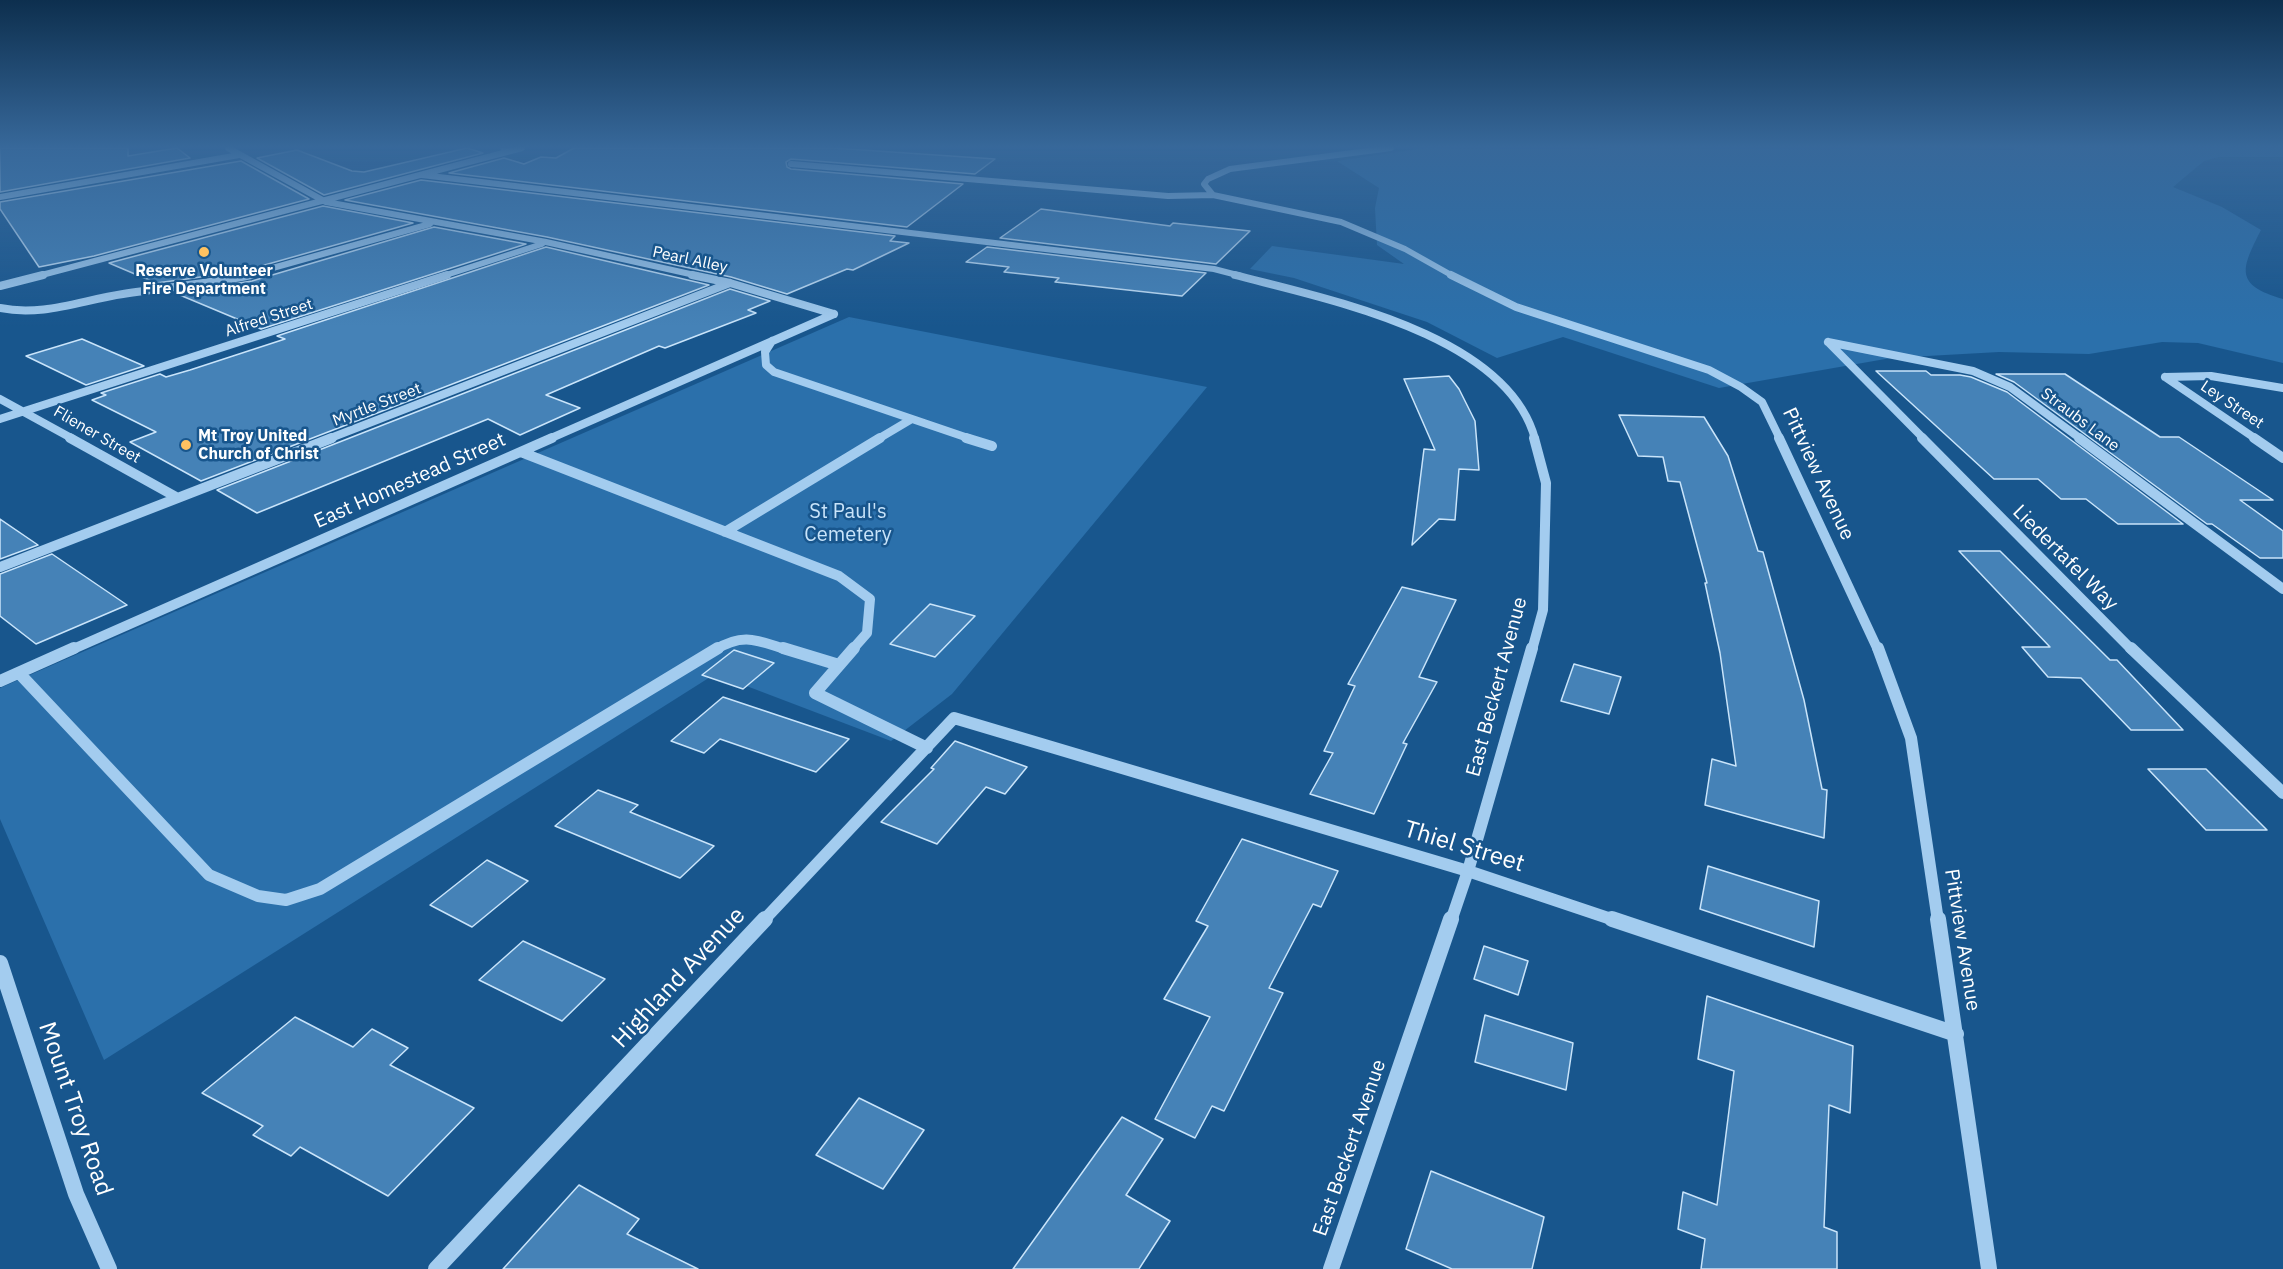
<!DOCTYPE html>
<html>
<head>
<meta charset="utf-8">
<style>
	body { margin:0 }
	canvas { display:block; background:#18568d }
</style>
</head>
<body>
<canvas width="2283" height="1269"></canvas>
<script>
const context = document.querySelector('canvas').getContext('2d');
context.lineJoin = 'round';
function fillPath(path, color) { context.fillStyle = color; context.fill(path, 'evenodd'); }
function stroke(path, color, width, dash) { context.strokeStyle = color; context.lineWidth = width; context.lineCap = dash ? 'butt' : 'round'; context.setLineDash(dash || []); context.stroke(path); }
function drawText(font, color, halo, rows, align = 'center') {
  context.font = font + ' "IBM Plex Sans",sans-serif'; context.lineWidth = 5; context.setLineDash([]); context.textBaseline = 'middle'; context.strokeStyle = halo; context.fillStyle = color; for (const [text, x, y, turn = 0] of rows) {
    context.save(); context.translate(x, y); context.rotate((+turn || 0) * Math.PI / 180); context.textAlign = isNaN(turn) ? turn : align; if (halo) context.strokeText(text, 0, 0); context.fillText(text, 0, 0); context.restore();
  }
}
const green = new Path2D(`
	M1425 148 2014 150 2015 148H2283V157H2219L2204 161 2173 187 2222 207 2261 230C2241 269 2234 285 2283 299V363L2198 343 2162 342 2089 354 1999 352 1891 358 1719 388 1563 337 1497 358 1427 322 1294 278 1250 269 1272 246 1404 264 1377 245 1375 208 1379 188 1337 161Z
	M849 317 1207 387 952 694 891 741 715 674 104 1060 0 819V688Z`);
const stream = new Path2D(`
	M500 148H507L502 151Z`);
const building = new Path2D(`
	M0 148H128V156L177 148 190 158 0 192Z
	M467 148 483 153 324 195 257 158 297 150 352 171 364 172Z
	M574 148H833L995 159 975 174 791 159 786 162 787 167 791 169 963 184 907 227 449 173 504 158 524 164 541 157 556 158Z
	M241 161 309 199 94 256 39 267 0 209V202Z
	M421 180 895 236 890 241 909 243 853 270 847 269 787 294 731 277 547 237 345 200Z
	M323 206 413 223 247 270 187 279 156 283 109 263Z
	M1041 209 1170 226 1173 223 1250 231 1216 264 1000 238Z
	M434 227 526 244 261 329 175 293 252 281Z
	M546 247 709 285 201 481 130 442 156 432 92 400 106 395 101 393 160 374 166 377 190 370 285 339 277 336Z
	M987 247 1206 273 1182 296 1055 282 1059 278 1004 272 1009 267 966 262Z
	M730 289 770 301 748 310 756 313 665 348 659 346 546 395 580 408 520 435 488 419 257 513 217 490Z
	M82 339 144 366 86 385 26 356Z
	M1876 371H1926L1931 375H1960L1971 377 2007 392 2183 524H2118L2086 499H2061L2038 479H1994Z
	M1996 374H2065L2160 437H2179L2273 500H2240L2283 531V558H2260L2212 524H2207L2014 382Z
	M1449 376 1459 389 1475 421 1479 470 1459 469 1455 520 1439 519 1412 545 1424 449 1435 450 1404 379Z
	M1619 415 1704 417 1728 456 1758 551 1763 552 1804 700 1822 789 1827 790 1824 838 1705 805 1712 759 1736 766 1720 653 1705 583H1707L1680 482 1668 481 1663 457 1638 456Z
	M0 519 38 545 0 559Z
	M1959 551H2000L2110 660H2117L2183 730H2131L2081 678 2048 677 2022 647H2050Z
	M52 554 127 605 36 644 0 616V574Z
	M1402 587 1456 600 1419 677 1437 682 1403 743 1407 744 1374 814 1310 794 1333 753 1324 751 1355 686 1348 684Z
	M930 604 975 616 935 657 890 644Z
	M734 650 774 663 743 689 702 675Z
	M1574 664 1621 677 1609 714 1561 701Z
	M723 697 849 739 816 772 720 739 704 753 671 741Z
	M955 741 1027 767 1005 794 986 787 937 844 881 822 934 769 931 768Z
	M2148 769H2206L2267 830H2206Z
	M598 790 638 805 630 812 714 846 680 878 555 826Z
	M1242 839 1338 871 1321 907 1313 904 1269 988 1283 993 1224 1111 1212 1106 1195 1138 1155 1119 1210 1017 1164 999 1208 926 1196 921Z
	M487 860 528 881 472 927 430 905Z
	M1708 866 1819 901 1814 947 1700 909Z
	M523 941 605 979 562 1021 479 980Z
	M1484 946 1528 961 1518 995 1474 979Z
	M1707 996 1853 1046 1850 1113 1829 1105 1824 1227 1837 1232V1269H1701L1705 1239 1678 1229 1683 1192 1717 1205 1734 1071 1698 1059Z
	M1485 1015 1573 1043 1566 1090 1475 1062Z
	M295 1017 353 1047 372 1029 408 1048 390 1065 474 1108 388 1196 300 1147 291 1156 253 1135 263 1126 202 1093Z
	M859 1098 924 1130 883 1189 816 1155Z
	M1122 1117 1163 1139 1126 1195 1170 1221 1139 1269H1013Z
	M1431 1171 1544 1217 1532 1269H1452L1406 1249Z
	M579 1185 639 1219 627 1234 698 1269H503Z`);
const minorFar4 = new Path2D(`
	M228 148 326 202 546 242 699 276
	M791 164 1168 196 1213 195 1341 222 1405 249 1453 276
	M422 175 1214 269 1241 276
	M1213 195 1204 184 1208 179 1230 169 1391 148
	M0 197 239 155
	M38 276 522 148
	M244 276 430 224
	M443 276 542 244`);
const minorFar3 = new Path2D(`
	M692 275 730 283 834 314
	M1235 275C1326 299 1507 334 1535 439
	M1451 275 1516 307 1709 370 1741 387 1762 402 1780 439
	M0 286 43 275
	M0 308C42 317 82 300 123 294 166 287 209 284 251 275
	M772 341 765 352 766 365 774 372 971 439
	M1828 342 1924 439
	M1828 342 1973 371 2010 387 2081 439
	M2165 377 2256 439
	M2165 377 2211 376 2283 388
	M0 399 73 439
	M0 419 447 275
	M328 439 730 283
	M549 439 834 314
	M878 439 910 420`);
const minorFar2 = new Path2D(`
	M70 438 178 498
	M966 438 992 446
	M1779 438 1878 650
	M1922 438 2132 650
	M2079 438 2283 589
	M2254 438 2283 458
	M521 452 839 576 870 599 867 633 852 650
	M725 532 880 438
	M0 567 332 438
	M71 650 552 438
	M715 650C744 632 758 641 788 650
	M1532 650 1543 610 1546 483 1534 438`);
const minorFar1 = new Path2D(`
	M783 648 839 665
	M854 648 815 693 927 748
	M1878 648 1911 738 1938 921
	M2131 648 2283 793
	M19 673 209 875 258 896 286 900 320 889 718 648
	M0 681 74 648
	M763 921 954 718 1468 871 1617 921
	M1451 921 1468 871 1532 648`);
const minor = new Path2D(`
	M1612 919 1956 1034
	M1938 919 1989 1269
	M0 963 76 1194 109 1269
	M436 1269 765 919
	M1331 1269 1451 919`);
const markers = [
	[204,252,6,"#ffc261"],
	[186,445,6,"#ffc261"]
];
const farStreetnames = [
	["Pearl Alley",690,260,12],
	["Alfred Street",269,318,-18],
	["Myrtle Street",377,405,-21],
	["Ley Street",2232,405,34],
	["Straubs Lane",2080,420,37],
	["Fliener Street",97,435,30]
];
const farPoinames = [
	["Reserve Volunteer",204,271],
	["Fire Department",204,289],
	["Mt Troy United",198,436,"left"],
	["Church of Christ",198,454,"left"]
];
const streetNames = [
	["Pittview Avenue",1818,474,65],
	["East Homestead Street",410,481,-24],
	["Liedertafel Way",2065,558,45],
	["East Beckert Avenue",1497,687,-75],
	["Pittview Avenue",1962,940,81],
	["East Beckert Avenue",1350,1148,-71]
];
const parkNames = [
	["St Paul's",848,512],
	["Cemetery",848,535]
];
const nearStreetnames = [
	["Thiel Street",1464,847,17],
	["Highland Avenue",679,978,-47],
	["Mount Troy Road",75,1109,71]
];
fillPath(green, '#2b70ab');
fillPath(stream, '#96c9f1');
fillPath(building, '#4582b7');
stroke(building, '#c9e4fa', 1.5);
stroke(minorFar4, '#a3ccef', 6);
stroke(minorFar3, '#a3ccef', 8);
stroke(minorFar2, '#a3ccef', 10);
stroke(minorFar1, '#a3ccef', 12);
stroke(minor, '#a3ccef', 16);
const sky = context.createLinearGradient(0, 0, 0, 326);
sky.addColorStop(0, '#0d2f4e');
sky.addColorStop(0.45, '#37689a');
sky.addColorStop(1, '#37689a00');
context.fillStyle = sky;
context.fillRect(0, 0, 2283, 326);
for (const [x, y, r, color] of markers) { const dot = new Path2D(); dot.arc(x, y, r, 0, 2 * Math.PI); context.fillStyle = color; context.fill(dot); stroke(dot, '#18568d', 2); }
drawText('16px', '#fff', '#18568d', farStreetnames);
drawText('bold 16px', '#fff', '#18568d', farPoinames);
drawText('20px', '#fff', '#18568d', streetNames);
drawText('20px', '#c9e4fa', '#18568d', parkNames);
drawText('24px', '#fff', '#18568d', nearStreetnames);
</script>
</body>
</html>
